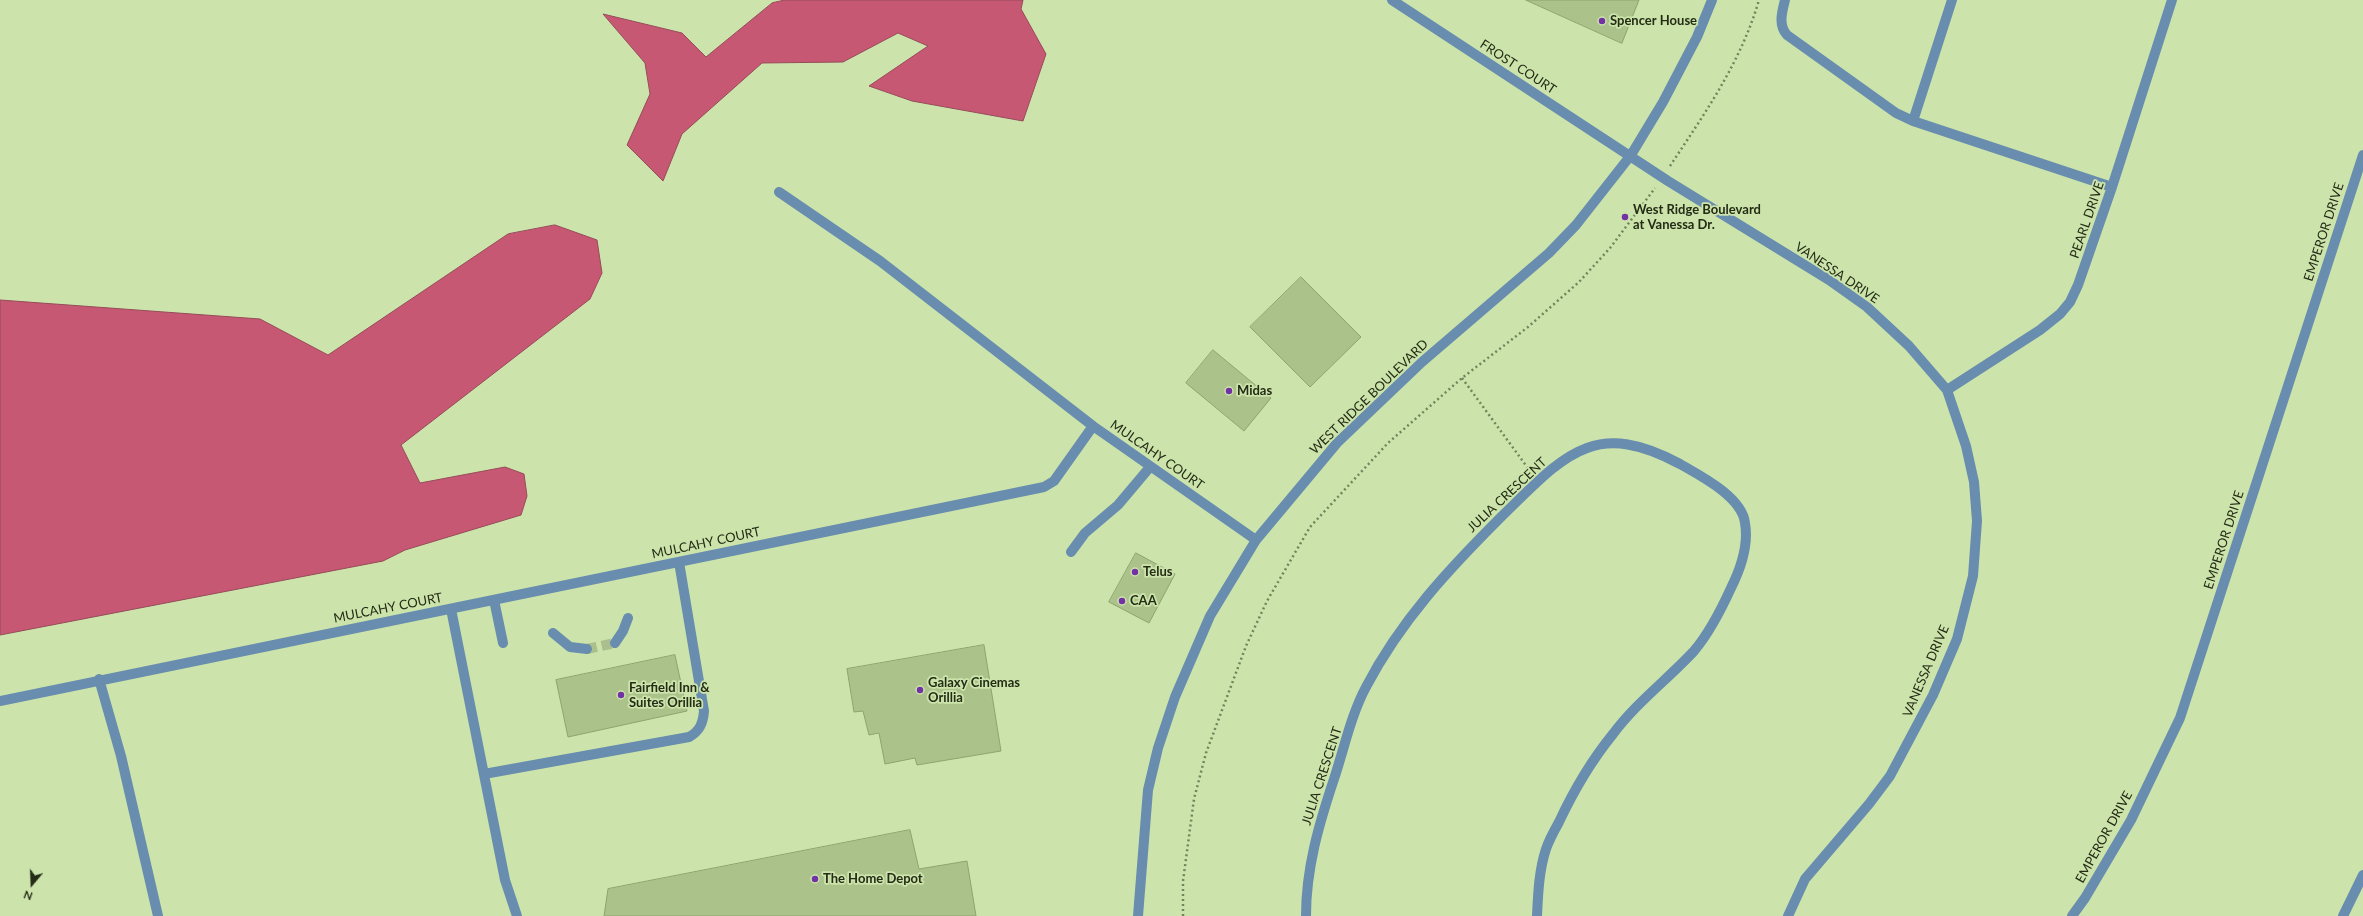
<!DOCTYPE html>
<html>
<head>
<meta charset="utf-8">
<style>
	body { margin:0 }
	#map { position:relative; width:2363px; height:916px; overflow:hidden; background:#cce4ab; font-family:Lato,sans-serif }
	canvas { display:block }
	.north { position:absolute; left:12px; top:864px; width:40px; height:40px; -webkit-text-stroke:3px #cce4ab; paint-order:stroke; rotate:199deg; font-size:11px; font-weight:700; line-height:16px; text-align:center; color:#242c16 }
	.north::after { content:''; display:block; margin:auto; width:14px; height:18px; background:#242c16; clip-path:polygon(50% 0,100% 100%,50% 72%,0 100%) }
</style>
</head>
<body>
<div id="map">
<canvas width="2363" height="916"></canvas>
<div class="north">N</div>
</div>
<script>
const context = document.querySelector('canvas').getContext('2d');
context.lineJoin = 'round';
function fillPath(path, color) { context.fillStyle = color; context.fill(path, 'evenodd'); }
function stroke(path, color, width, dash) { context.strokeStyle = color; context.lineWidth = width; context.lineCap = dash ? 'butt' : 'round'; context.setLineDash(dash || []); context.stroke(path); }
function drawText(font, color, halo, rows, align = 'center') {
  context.font = font + ' Lato,sans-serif'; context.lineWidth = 3.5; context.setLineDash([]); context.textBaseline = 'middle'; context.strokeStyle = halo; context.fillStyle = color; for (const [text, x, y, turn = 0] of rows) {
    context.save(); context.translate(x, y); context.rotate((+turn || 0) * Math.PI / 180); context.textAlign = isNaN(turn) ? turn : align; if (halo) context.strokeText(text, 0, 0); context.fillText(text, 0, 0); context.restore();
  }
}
const water = new Path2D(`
	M785 0H1023L1021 9 1046 54 1023 121 912 101 869 86 928 46 898 33 843 62 762 63 682 134 663 181 627 145 650 94 645 63 603 14 682 33 706 57 772 3Z
	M555 225 597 240 602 273 590 299 401 445 420 483 505 467 524 474 527 496 521 515 405 550 383 561 0 635V300L260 319 328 355 508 234Z`);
const building = new Path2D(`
	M1526 0H1639L1622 43Z
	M1301 277 1361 337 1310 387 1250 327Z
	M1213 350 1271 398 1244 431 1186 383Z
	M1136 553 1175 574 1149 623 1109 602Z
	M984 645 1001 751 917 765 915 758 885 764 879 733 869 735 863 711 854 712 847 669Z
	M675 655 687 711 568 737 556 680Z
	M910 830 919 869 967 861 976 916H604L608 889Z`);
const minorTunnel = new Path2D(`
	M587 649 615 643`);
const path = new Path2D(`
	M1670 166C1705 113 1741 62 1759 0
	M1462 378 1530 471
	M1183 916V881L1194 799 1206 753 1246 646 1267 601 1310 527 1388 443 1462 378 1528 327 1579 282 1610 248 1655 188`);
const minor = new Path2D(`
	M1392 0 1668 181 1829 280 1867 307 1909 346 1947 390 1966 446 1974 482 1977 521 1973 576 1957 639 1933 695 1890 776 1869 804 1805 879 1788 916
	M1785 0C1782 12 1778 25 1787 35L1896 113 1913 121 2112 187
	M1913 121 1952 0
	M779 192 880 261 1093 426
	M1947 390 2040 330 2060 314 2070 302 2078 285 2112 187 2172 0
	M1071 552 1085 533 1118 505 1150 467
	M494 600 503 643
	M451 609 505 880 517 916
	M553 633 570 647 587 649
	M615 643 623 631 628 618
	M99 679 121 756 158 916
	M0 701 1044 487 1054 481 1093 426 1256 540
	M484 774 689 737C700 731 703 723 704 711L679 562
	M1138 916 1148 790 1158 748 1175 697 1210 616 1256 540 1337 443 1422 362 1549 253 1576 225 1631 155 1663 102 1697 37 1712 0
	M1306 916C1306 868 1319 824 1334 779 1344 749 1351 715 1366 687 1401 620 1449 569 1502 516 1563 457 1593 417 1680 464 1701 476 1742 497 1745 523 1749 546 1741 568 1731 588 1721 610 1710 632 1694 651 1668 679 1636 703 1613 734 1591 761 1574 790 1559 822 1554 831 1549 840 1546 849 1539 870 1538 894 1537 916
	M2072 916 2085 898 2131 820 2180 718 2363 155
	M2343 916 2363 875`);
const markers = [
	[1602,21,4,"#7331a6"],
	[1625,217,4,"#7331a6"],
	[1229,391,4,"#7331a6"],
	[1135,572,4,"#7331a6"],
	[1122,601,4,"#7331a6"],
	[920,690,4,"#7331a6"],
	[621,695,4,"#7331a6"],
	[815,879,4,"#7331a6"]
];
const poiNames = [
	["Spencer House",1610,21],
	["West Ridge Boulevard",1633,210],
	["at Vanessa Dr.",1633,225],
	["Midas",1237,391],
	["Telus",1143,572],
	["CAA",1130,601],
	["Galaxy Cinemas",928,683],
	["Orillia",928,698],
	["Fairfield Inn &",629,688],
	["Suites Orillia",629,703],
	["The Home Depot",823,879]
];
const streetNames = [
	["FROST COURT",1518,67,33],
	["PEARL DRIVE",2087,220,-71],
	["EMPEROR DRIVE",2324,232,-72],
	["VANESSA DRIVE",1837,273,34],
	["WEST RIDGE BOULEVARD",1369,397,-44],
	["MULCAHY COURT",1157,455,35],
	["JULIA CRESCENT",1507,495,-43],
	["EMPEROR DRIVE",2224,540,-72],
	["MULCAHY COURT",706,543,-12],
	["MULCAHY COURT",388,608,-11],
	["VANESSA DRIVE",1926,671,-67],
	["JULIA CRESCENT",1322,776,-72],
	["EMPEROR DRIVE",2104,837,-61]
];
fillPath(water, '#c75874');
stroke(water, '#964b58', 1);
fillPath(building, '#abc28a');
stroke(building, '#8ea46e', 1);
stroke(minorTunnel, '#aabf8d', 10, [10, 5]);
stroke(path, '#74835d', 2.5, [2, 3]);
stroke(minor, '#688dae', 10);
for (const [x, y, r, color] of markers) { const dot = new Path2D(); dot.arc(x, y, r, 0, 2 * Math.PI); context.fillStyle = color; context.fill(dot); stroke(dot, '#cce4ab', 1.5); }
drawText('bold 13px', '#242c16', '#cce4ab', poiNames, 'left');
drawText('13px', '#242c16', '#cce4ab', streetNames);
</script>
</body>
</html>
